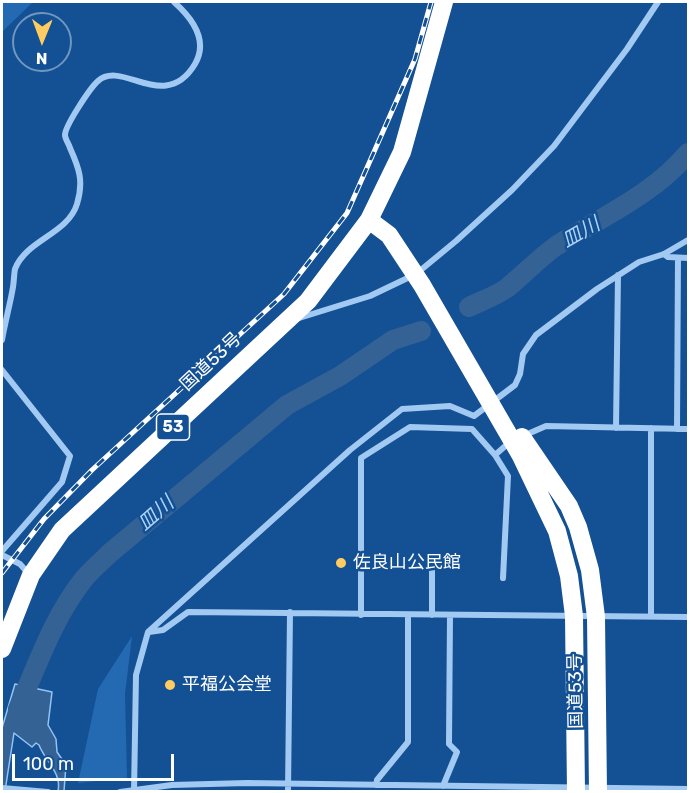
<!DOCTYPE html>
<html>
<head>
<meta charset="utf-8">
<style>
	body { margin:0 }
	#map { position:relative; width:690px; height:793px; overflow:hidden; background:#135094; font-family:Rubik,sans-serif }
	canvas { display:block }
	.frame { position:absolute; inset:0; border:3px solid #fff; pointer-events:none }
	.north { position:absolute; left:12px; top:12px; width:60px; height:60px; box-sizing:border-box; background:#135094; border:2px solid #7196bf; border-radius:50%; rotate:181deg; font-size:16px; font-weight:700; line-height:24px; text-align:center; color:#fff }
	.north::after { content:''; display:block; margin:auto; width:21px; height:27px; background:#ffcc62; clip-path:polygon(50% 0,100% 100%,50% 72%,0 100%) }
	.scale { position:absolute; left:12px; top:754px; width:162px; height:27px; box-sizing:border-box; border:3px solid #fff; border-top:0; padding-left:8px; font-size:18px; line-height:21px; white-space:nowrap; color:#fff; -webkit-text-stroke:4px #135094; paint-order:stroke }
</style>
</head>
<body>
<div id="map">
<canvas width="690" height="793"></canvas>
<div class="frame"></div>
<div class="north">N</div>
<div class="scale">100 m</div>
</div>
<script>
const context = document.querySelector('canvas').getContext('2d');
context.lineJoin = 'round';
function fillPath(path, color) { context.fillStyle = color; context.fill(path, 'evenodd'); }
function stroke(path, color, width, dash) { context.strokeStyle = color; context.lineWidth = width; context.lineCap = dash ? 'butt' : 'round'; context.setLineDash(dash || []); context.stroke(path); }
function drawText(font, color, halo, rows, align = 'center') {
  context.font = font + ' Rubik,"Noto Sans JP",sans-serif'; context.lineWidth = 5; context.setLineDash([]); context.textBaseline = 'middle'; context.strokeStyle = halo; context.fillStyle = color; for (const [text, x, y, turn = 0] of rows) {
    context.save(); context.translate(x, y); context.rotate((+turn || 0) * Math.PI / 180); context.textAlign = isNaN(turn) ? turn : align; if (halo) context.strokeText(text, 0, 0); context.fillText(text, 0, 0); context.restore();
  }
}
const green = new Path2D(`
	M2 2H33L2 32Z
	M132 636 125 694 127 778 78 783 98 689Z`);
const water = new Path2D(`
	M15 684 52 692 48 725 56 739 57 752 66 765 64 791H58C62 773 45 761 39 745L36 743 32 747 14 733 5 791 2 792V728Z`);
const river = new Path2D(`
	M469 307C481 301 496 296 507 288 524 274 538 259 556 246 601 217 653 195 688 153
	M18 709C37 666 53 618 83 580 91 570 101 562 110 553L287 405 340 376 393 340 421 331`);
const street = new Path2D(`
	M664 254 668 257 688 258
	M296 319 370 296 416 274 456 241 512 190 554 146 627 49 658 2
	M2 340C5 322 10 305 13 287 14 281 14 274 15 269 26 240 68 234 77 204 84 181 79 168 70 148 69 144 65 139 65 135 65 126 90 88 98 81 122 59 165 114 195 64 209 40 192 18 174 2
	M2 370 70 456 62 482 2 551
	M616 428 618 275
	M651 428V616
	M677 429 678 258
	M523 436 546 426 688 429
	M495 455 508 476 503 578
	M2 555 20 564 28 573
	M361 615V458L410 427 472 429 495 455 511 441
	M432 615V558
	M149 632 163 630 188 612 688 617
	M376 785 377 780 408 742V615
	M443 786 457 752 449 744 450 615
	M2 788 48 792
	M120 792 172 785 247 783 688 789
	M134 792 136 675 148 632 350 450 402 409 450 406 474 416 515 385 520 374 523 354 536 335 597 289 639 262 664 254 688 240
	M288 792 290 612`);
const highway = new Path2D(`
	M369 220 389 235 422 285 521 456 557 531 569 576 574 616 576 792
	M522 437 569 506 578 527 590 570 596 617 598 792
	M2 649 31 575 62 530 308 301 369 220 402 152 444 2`);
const rail = new Path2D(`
	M2 573 44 519 92 470 284 294 347 213 415 59 431 2`);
const markers = [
	[341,563,6,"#ffcc62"],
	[170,685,6,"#ffcc62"]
];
const shields = [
	[173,427,33]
];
const shieldNames = [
	["53",173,427]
];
const streetNames = [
	["国道53号",211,362,-43],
	["国道53号",576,691,-91]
];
const poiNames = [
	["佐良山公民館",353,563],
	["平福公会堂",182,685]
];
const waterNames = [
	["皿川",581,233,-30],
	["皿川",156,514,-41]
];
fillPath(green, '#246ab3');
fillPath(water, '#356294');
stroke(water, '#93c4f6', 1.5);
stroke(river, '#356294', 20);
stroke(street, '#a1c9f2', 6);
stroke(highway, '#fff', 18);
stroke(rail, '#fff', 5);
stroke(rail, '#135094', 3, [9]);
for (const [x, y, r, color] of markers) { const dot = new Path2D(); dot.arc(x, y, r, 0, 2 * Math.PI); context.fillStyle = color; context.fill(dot); stroke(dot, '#135094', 2); }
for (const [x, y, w] of shields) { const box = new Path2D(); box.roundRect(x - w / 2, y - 13, w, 26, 4.5); context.fillStyle = '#135094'; context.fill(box); stroke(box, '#fff', 1.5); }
drawText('bold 16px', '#fff', null, shieldNames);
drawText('18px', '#fff', '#135094', streetNames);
drawText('18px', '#fff', '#135094', poiNames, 'left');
drawText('italic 20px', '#add3f9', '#135094', waterNames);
</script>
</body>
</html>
